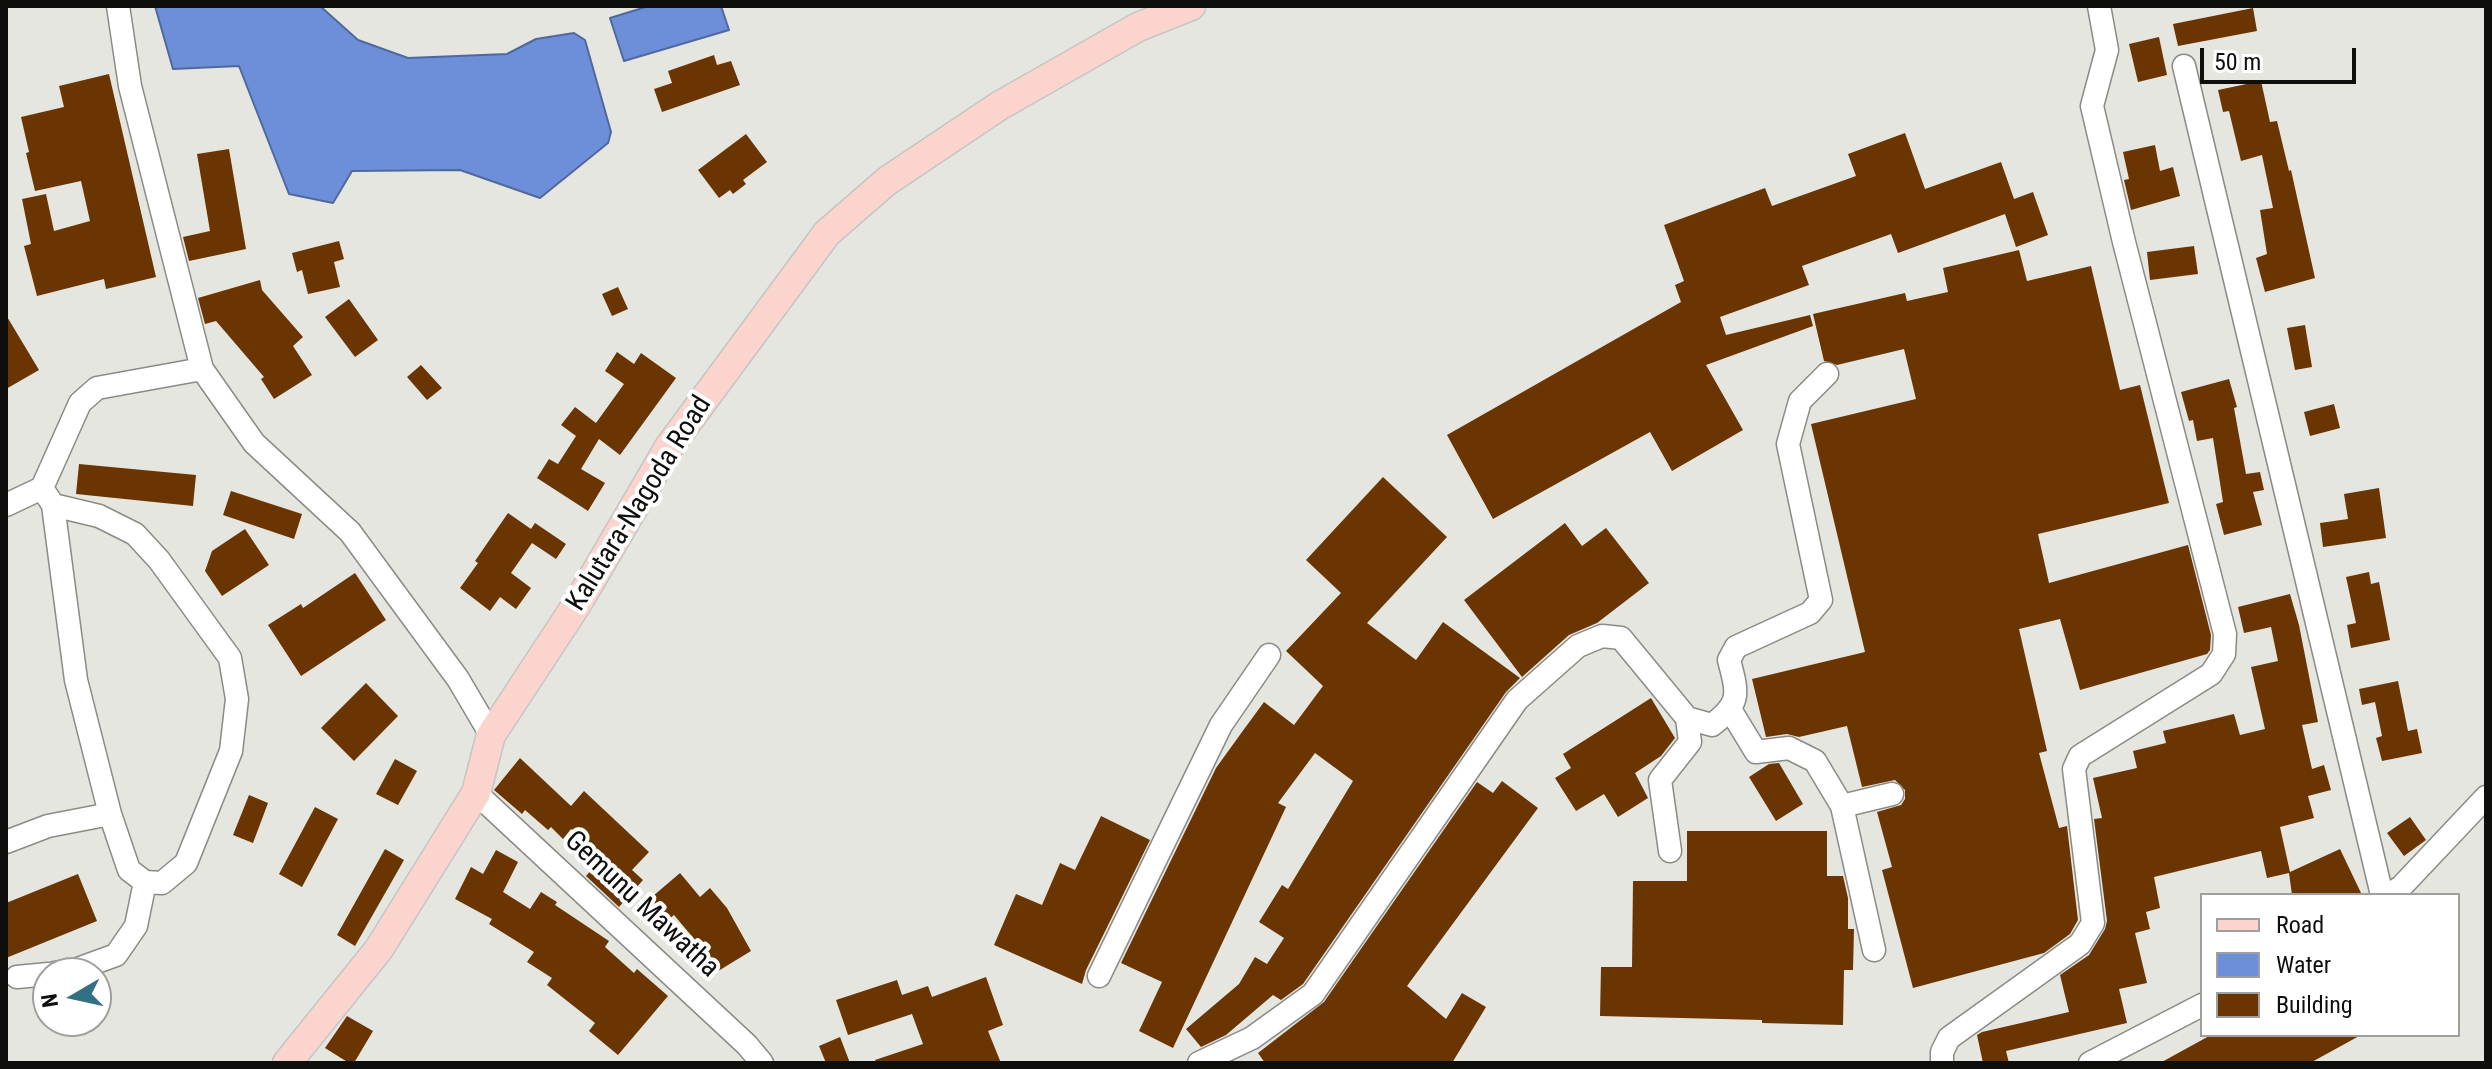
<!DOCTYPE html>
<html>
<head>
<meta charset="utf-8">
<style>
	body { margin:0 }
	#map { position:relative; width:2492px; height:1069px; overflow:hidden; background:#e6e6e0; font-family:"Roboto Condensed",sans-serif }
	canvas { display:block }
	.frame { position:absolute; inset:0; border:8px solid #0e0e0c; pointer-events:none }
	.legend { position:absolute; left:2200px; top:893px; width:260px; height:144px; box-sizing:border-box; background:#fff; border:2px solid #9f9f9e; margin:0; padding:10px 14px; list-style:none; font-size:24px; color:#0e0e0c }
	.legend li { display:flex; align-items:center; gap:16px; height:40px }
	.legend b { width:40px; border:2px solid #9f9f9e }
	.north { position:absolute; left:32px; top:957px; width:80px; height:80px; box-sizing:border-box; background:#fff; border:2px solid #9f9f9e; border-radius:50%; rotate:261deg; font-size:22px; font-weight:700; line-height:32px; text-align:center; color:#0e0e0c }
	.north::after { content:''; display:block; margin:auto; width:28px; height:36px; background:#327085; clip-path:polygon(50% 0,100% 100%,50% 72%,0 100%) }
	.scale { position:absolute; left:2200px; top:48px; width:156px; height:36px; box-sizing:border-box; border:4px solid #0e0e0c; border-top:0; padding-left:10px; font-size:24px; line-height:28px; white-space:nowrap; color:#0e0e0c; -webkit-text-stroke:6px #fff; paint-order:stroke }
</style>
</head>
<body>
<div id="map">
<canvas width="2492" height="1069"></canvas>
<div class="frame"></div>
<ul class="legend">
<li><b style="height:10px;background:#fbd4cd"></b>Road</li>
<li><b style="height:22px;background:#6d8fda"></b>Water</li>
<li><b style="height:22px;background:#6a3500"></b>Building</li>
</ul>
<div class="north">N</div>
<div class="scale">50 m</div>
</div>
<script>
const context = document.querySelector('canvas').getContext('2d');
context.lineJoin = 'round';
function fillPath(path, color) { context.fillStyle = color; context.fill(path, 'evenodd'); }
function stroke(path, color, width, dash) { context.strokeStyle = color; context.lineWidth = width; context.lineCap = dash ? 'butt' : 'round'; context.setLineDash(dash || []); context.stroke(path); }
function drawText(font, color, halo, rows, align = 'center') {
  context.font = font + ' "Roboto Condensed",sans-serif'; context.lineWidth = 8; context.setLineDash([]); context.textBaseline = 'middle'; context.strokeStyle = halo; context.fillStyle = color; for (const [text, x, y, turn = 0] of rows) {
    context.save(); context.translate(x, y); context.rotate((+turn || 0) * Math.PI / 180); context.textAlign = isNaN(turn) ? turn : align; if (halo) context.strokeText(text, 0, 0); context.fillText(text, 0, 0); context.restore();
  }
}
const water = new Path2D(`
	M155 6H320L358 40 408 58 507 54 536 39 574 33 585 40 611 132 608 143 540 198 460 170 352 171 333 203 289 194 239 66 173 69Z
	M649 6H721L729 30 624 61 610 18Z`);
const building = new Path2D(`
	M2253 8 2257 31 2178 46 2173 24Z
	M2159 37 2167 75 2138 82 2129 44Z
	M714 55 717 65 731 61 740 85 662 112 654 89 672 83 668 71Z
	M109 74 156 277 106 289 104 279 37 296 24 246 31 244 22 199 46 194 54 231 90 221 81 181 35 191 26 153 29 152 21 117 64 107 59 86Z
	M2261 81 2270 122 2277 121 2289 171 2291 170 2315 278 2265 292 2256 258 2267 254 2260 210 2273 208 2262 155 2241 161 2229 111 2223 112 2218 90Z
	M1905 133 1925 189 2001 162 2014 199 2033 192 2048 235 2016 247 2005 214 1898 253 1891 234 1802 266 1809 285 1720 317 1726 335 1810 315 1813 326 1706 365 1743 430 1672 471 1650 432 1493 519 1447 435 1681 302 1675 285 1684 281 1664 225 1765 188 1772 206 1856 176 1848 154Z
	M746 134 767 162 743 180 746 184 733 194 730 190 719 198 698 170Z
	M2155 145 2160 171 2173 167 2180 196 2131 210 2124 180 2129 179 2123 152Z
	M229 149 246 249 189 261 183 237 210 231 197 154Z
	M339 241 344 259 334 262 340 287 308 294 302 270 297 272 292 253Z
	M2194 246 2198 274 2150 280 2147 252Z
	M2019 250 2027 281 2091 266 2120 390 2140 385 2169 503 2038 534 2049 583 2188 545 2211 635 2210 650 2207 654 2080 690 2060 619 2019 629 2047 751 2039 753 2059 828 2067 826 2078 920 2070 934 2044 953 1913 988 1882 870 1892 867 1877 812 1901 805 1905 799V790L1895 780 1862 787 1847 726 1799 737 1787 734 1766 737 1752 679 1865 652 1811 424 1916 399 1904 349 1837 365 1824 361 1813 314 1905 293 1907 301 1948 292 1943 268Z
	M260 280 262 290 303 337 293 346 312 375 274 399 261 379 264 377 216 321 205 324 198 298Z
	M618 287 628 309 612 316 602 294Z
	M349 299 378 340 355 357 325 317Z
	M6 315 39 370 6 389Z
	M2305 325 2312 367 2295 370 2287 328Z
	M617 352 634 364 641 353 676 378 620 455 599 439 581 469 605 483 588 511 537 478 549 459 558 464 576 436 561 425 575 407 596 423 624 384 605 371Z
	M421 365 442 388 427 400 407 377Z
	M2229 379 2237 407 2234 408 2246 474 2260 472 2264 490 2253 492 2262 525 2224 535 2216 504 2223 502 2213 438 2197 441 2193 420 2189 421 2181 392Z
	M2334 404 2340 428 2310 436 2304 412Z
	M79 464 196 475 193 506 76 494Z
	M1383 477 1447 537 1367 623 1416 660 1443 622 1520 678 1506 692 1303 984 1281 1000 1273 995 1226 1035 1201 1047 1186 1029 1239 984 1255 957 1267 964 1284 938 1259 922 1282 885 1288 889 1353 781 1315 753 1278 803 1286 807 1173 1048 1139 1031 1162 982 1121 963 1216 768 1242 732 1264 702 1294 725 1323 686 1286 651 1341 593 1306 560Z
	M2379 488 2386 538 2323 547 2320 523 2348 519 2344 494Z
	M231 491 302 514 294 539 223 515Z
	M508 513 531 529 535 523 566 544 556 559 532 543 511 573 531 588 516 609 500 597 490 611 460 588 478 563 475 561Z
	M1565 523 1582 546 1606 528 1649 583 1597 623 1569 635 1522 677 1464 600Z
	M245 529 269 565 222 596 205 571 212 551Z
	M2369 572 2371 584 2379 582 2390 640 2351 648 2347 625 2356 623 2346 577Z
	M355 573 386 620 301 676 268 625 301 604 303 608Z
	M2290 594 2299 625 2318 722 2302 725 2312 769 2324 765 2331 790 2308 796 2314 818 2280 827 2290 872 2340 849 2362 895H2292L2289 873 2267 878 2261 851 2154 877 2160 908 2146 912 2150 929 2135 933 2147 983 2119 989 2127 1023 2006 1051 2009 1063H1983L1977 1035 1982 1032 2069 1012 2060 975 2089 955 2105 929 2107 921 2094 819 2102 818 2093 778 2137 768 2133 751 2166 743 2163 731 2234 714 2240 735 2265 729 2251 667 2278 661 2271 627 2244 633 2238 607Z
	M2398 681 2408 731 2417 729 2422 753 2382 761 2376 738 2382 736 2375 702 2362 705 2359 689Z
	M366 683 398 716 354 761 321 728Z
	M1651 698 1675 738 1661 756 1635 773 1648 798 1618 817 1604 794 1576 811 1555 778 1571 768 1563 754Z
	M520 758 571 806 584 791 649 852 632 870 643 880 619 907 586 876 603 857 571 829 563 839 551 827 548 830 525 810 522 814 494 790Z
	M395 759 417 771 398 805 376 794Z
	M1779 763 1803 804 1776 821 1749 777 1769 764Z
	M1502 781 1538 808 1407 986 1446 1019 1462 993 1486 1007 1452 1063H1265L1258 1053 1324 1002 1477 782 1493 793Z
	M249 795 268 803 253 843 233 835Z
	M315 807 338 819 302 887 279 874Z
	M1101 816 1150 840 1086 970 1082 984 994 945 1016 894 1042 905 1060 863 1075 870Z
	M2410 817 2426 840 2404 856 2387 833Z
	M1687 831H1827V876H1843L1848 898V929H1854L1853 970H1844L1843 1025 1762 1023V1020L1600 1016 1601 967H1632L1633 881H1687Z
	M385 849 404 860 355 946 337 935Z
	M496 850 518 862 503 892 530 909 541 892 557 902 555 905 609 941 605 947 634 973 637 969 668 996 618 1055 589 1031 595 1023 547 985 552 978 527 962 534 952 489 924 492 919 455 899 471 867 483 874Z
	M680 873 700 897 710 888 727 908 751 951 710 976 695 949 700 946 674 915 663 924 646 902Z
	M78 874 97 921 6 958V903Z
	M986 977 1003 1025 988 1031 1001 1063H876L875 1060 923 1044 912 1014 848 1035 836 1000 897 980 902 995 928 986 932 997Z
	M347 1016 373 1031 354 1063H349L325 1048Z
	M2211 1035H2361L2310 1063H2160Z
	M840 1037 850 1063H826L819 1046Z`);
const minor = new Path2D(`
	M118 6 130 86 202 369 254 443 350 532 458 679 491 735
	M2184 66 2382 895
	M42 488 53 505 99 516 135 534 159 560 230 658 237 699 231 751 186 863 162 883 145 882 129 870 110 814 76 680 53 505
	M6 505 42 488 80 403 97 388 202 369
	M1731 711 1756 752 1789 748 1815 761 1842 806 1874 950
	M476 793 747 1045 762 1063
	M1842 806 1892 794
	M6 842 48 826 110 814
	M1670 851 1660 780 1690 742 1687 718
	M2388 895 2401 887 2486 797
	M55 973 72 971 116 955 136 926 145 882
	M1099 976 1221 725 1269 655
	M17 977 48 974
	M1199 1063 1252 1038 1313 994 1517 700 1578 646 1602 636 1621 638 1687 718 1712 725C1741 703 1738 694 1729 660L1736 647 1810 613 1821 600 1788 444 1800 401 1827 374
	M1942 1063V1052L1949 1038 2080 944 2093 923 2074 769 2080 756 2211 674 2224 654 2225 634 2124 242 2092 106 2107 50 2099 6
	M2090 1063 2202 1005`);
const major = new Path2D(`
	M287 1063 379 949 476 793 491 735 579 601 669 447 827 233 887 181 999 106 1138 27 1191 6`);
const streetNames = [
	["Kalutara-Nagoda Road",640,504,-58],
	["Gemunu Mawatha",641,905,43]
];
fillPath(water, '#6d8fda');
stroke(water, '#50689c', 2);
fillPath(building, '#6a3500');
stroke(minor, '#8b8a86', 25);
stroke(major, '#c5c5c5', 31);
stroke(minor, '#fff', 22);
stroke(major, '#fbd4cd', 28);
drawText('28px', '#0e0e0c', '#fff', streetNames);
</script>
</body>
</html>
